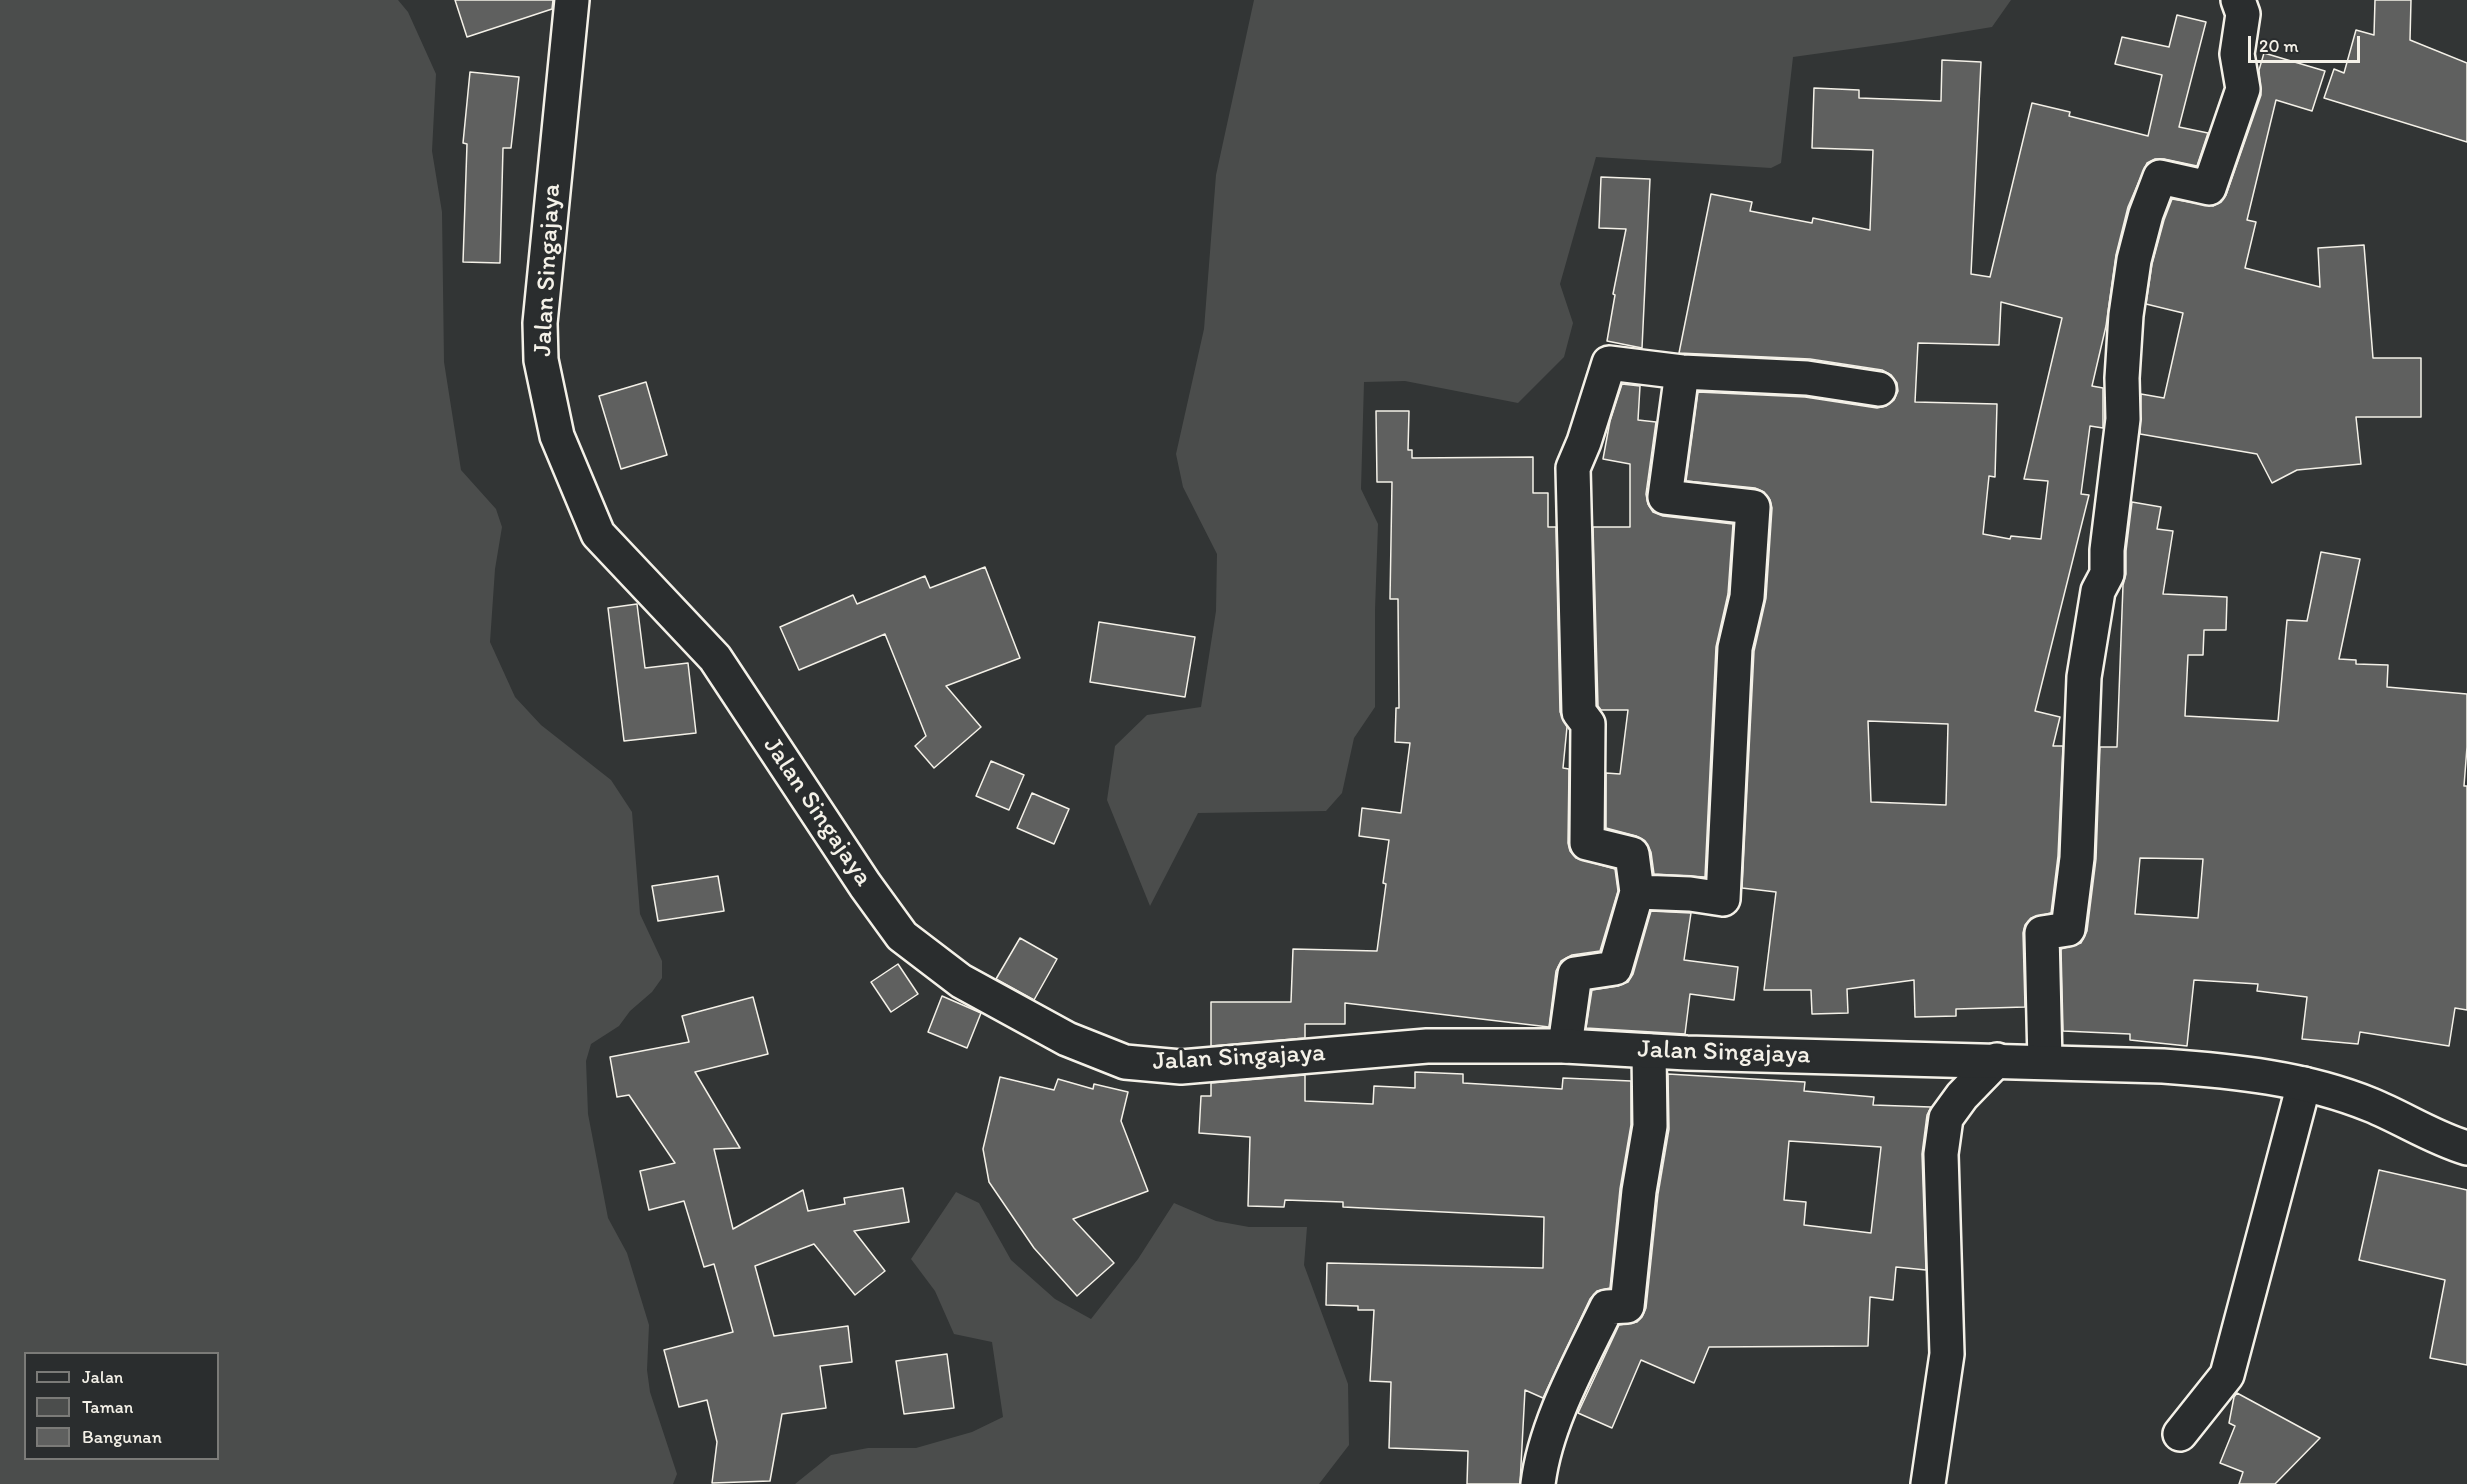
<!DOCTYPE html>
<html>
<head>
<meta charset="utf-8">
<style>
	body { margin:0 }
	#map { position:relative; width:2467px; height:1484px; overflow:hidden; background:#323535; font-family:Itim,sans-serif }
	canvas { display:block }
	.legend { position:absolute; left:24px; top:1352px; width:195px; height:108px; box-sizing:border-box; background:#2a2d2e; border:2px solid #7b7b78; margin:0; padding:8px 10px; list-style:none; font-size:18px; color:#f4f1e8 }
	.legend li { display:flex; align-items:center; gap:12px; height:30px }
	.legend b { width:30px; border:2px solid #7b7b78 }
	.scale { position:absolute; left:2248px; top:36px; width:112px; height:27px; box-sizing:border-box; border:3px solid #f4f1e8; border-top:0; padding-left:8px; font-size:18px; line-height:21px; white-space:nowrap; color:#f4f1e8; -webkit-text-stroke:4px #2a2d2e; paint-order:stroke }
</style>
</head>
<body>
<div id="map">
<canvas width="2467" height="1484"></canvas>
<ul class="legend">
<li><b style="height:8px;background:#2a2d2e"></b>Jalan</li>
<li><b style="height:16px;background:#4b4d4c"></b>Taman</li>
<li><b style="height:16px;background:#5f605f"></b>Bangunan</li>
</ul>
<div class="scale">20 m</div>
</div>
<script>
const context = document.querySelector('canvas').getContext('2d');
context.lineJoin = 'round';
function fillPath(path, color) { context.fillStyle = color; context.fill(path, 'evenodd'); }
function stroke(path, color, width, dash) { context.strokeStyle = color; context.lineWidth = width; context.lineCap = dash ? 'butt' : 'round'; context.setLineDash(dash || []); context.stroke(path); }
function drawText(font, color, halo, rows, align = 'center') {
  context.font = font + ' Itim,sans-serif'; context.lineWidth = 5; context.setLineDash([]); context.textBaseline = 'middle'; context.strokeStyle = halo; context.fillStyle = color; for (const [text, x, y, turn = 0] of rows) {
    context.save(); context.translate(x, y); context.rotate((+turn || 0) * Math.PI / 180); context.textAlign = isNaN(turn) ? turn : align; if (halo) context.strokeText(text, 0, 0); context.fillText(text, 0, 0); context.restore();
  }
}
const green = new Path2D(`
	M0 0H398L408 12 436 74 432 151 442 212 444 362 461 470 496 509 502 527 495 569 490 642 515 697 541 725 611 780 632 812 640 914 662 961V978L652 992 630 1011 619 1026 591 1044 586 1061 588 1114 608 1218 627 1253 649 1325 647 1370 650 1392 677 1474 673 1484H0ZM26 1354H218V1458H26Z
	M1254 0H2011L1992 27 1901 42 1793 57 1781 163 1771 168 1596 157 1560 284 1573 323 1564 357 1518 403 1405 381 1364 382 1361 489 1378 524 1375 610V707L1354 738 1342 793 1326 811 1198 813 1150 906 1107 800 1115 746 1147 715 1201 707 1216 611 1217 554 1183 487 1176 454 1204 329 1216 175Z
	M956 1192 979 1203 1011 1260 1055 1299 1091 1319 1138 1259 1174 1203 1216 1221 1249 1227H1307L1304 1265 1348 1384 1349 1445 1319 1484H795L831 1455 868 1448H916L972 1432 1003 1417 992 1342 954 1334 935 1291 911 1259Z`);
const building = new Path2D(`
	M455 0H553L552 9 467 37Z
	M2375 0H2411L2410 40 2467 63V142L2324 98 2334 69 2344 73 2356 30 2374 35Z
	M2177 15 2206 22 2179 127 2208 133 2197 166 2164 159H2155L2147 163 2128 207 2116 255 2106 326 2092 386 2103 388V428L2090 426 2081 494 2089 495 2035 711 2060 717 2053 746H2063L2058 856 2051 913 2031 918 2025 925 2023 933 2025 1007 1956 1009V1016L1915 1017 1914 980 1847 989 1848 1013 1812 1014 1811 990H1764L1776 892 1742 888 1754 651 1766 598 1772 508 1770 500 1764 492 1755 488 1686 481 1698 392 1805 397 1877 408 1886 406 1894 400 1898 391 1897 383 1891 375 1882 370 1810 359 1679 353 1711 194 1752 202 1750 211 1812 223 1813 218 1870 230 1873 150 1812 148 1814 88 1859 90V98L1941 101 1942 60 1981 62 1971 274 1990 277 2032 103 2070 112 2069 116 2148 136 2162 75 2115 64 2122 37 2169 47ZM2001 302 2062 318 2024 479 2048 481 2041 539 2011 536 2010 539 1983 534 1989 476 1995 477 1997 404 1915 402 1918 343 1999 345ZM1868 721 1948 724 1946 805 1871 802Z
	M2264 53 2325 71 2312 111 2276 100 2247 220 2256 222 2245 268 2320 287 2318 248 2364 245 2373 358H2421V417H2356L2361 464 2297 470 2272 483 2257 454 2140 434 2141 394 2164 398 2183 313 2146 304 2152 264 2164 220 2172 199 2213 206 2221 202 2226 195 2261 95 2259 70Z
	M470 72 519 77 511 148H503L500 263 463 262 467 144 463 143Z
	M1601 177 1650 179 1642 348 1607 341 1615 295 1613 294 1626 229 1599 228Z
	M646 382 667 455 621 469 599 396Z
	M1622 384 1640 386 1638 420 1656 422 1646 494 1648 504 1653 512 1663 516 1733 524 1728 594 1716 647 1705 877 1654 874 1651 852 1645 841 1636 836 1606 828V773L1620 774 1628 710H1601L1598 706 1593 527H1630V464L1603 459 1610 421Z
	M1376 411H1409L1408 450H1412V458L1533 457V493H1548V527H1556L1560 712 1567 727 1563 768 1569 769 1568 843 1570 851 1576 858 1615 869 1618 891 1600 951 1572 955 1561 961 1556 971 1549 1027 1345 1003V1024H1305V1038L1211 1046V1002H1291L1293 949 1377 951 1386 884 1383 883 1389 840 1359 836 1362 808 1401 813 1410 743 1395 742 1396 708H1399L1398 599H1390L1392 482H1377Z
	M2132 502 2161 507 2157 529 2173 531 2163 594 2227 597 2226 630H2204L2203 655H2188L2185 716 2278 721 2287 620 2307 621 2321 552 2360 559 2339 659 2356 660V664L2388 665 2387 687 2467 694V747L2464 786H2467V1010L2455 1008 2449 1046 2360 1032 2358 1044 2302 1039 2307 997 2257 991 2258 984 2194 980 2187 1046 2130 1040V1034L2063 1031 2061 949 2081 943 2087 931 2096 859 2100 747H2117L2123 585 2126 574V551ZM2140 858 2203 859 2198 918 2135 914Z
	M985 567 1020 658 946 686 981 727 934 768 915 746 926 736 885 634 799 670 780 627 853 595 857 604 925 576 930 588Z
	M637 604 645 668 688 663 696 733 624 741 608 608Z
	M1099 622 1195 637 1185 697 1090 682Z
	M991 761 1024 775 1009 810 976 796Z
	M1032 793 1069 809 1054 844 1017 828Z
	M718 876 724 911 658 921 652 886Z
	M1651 911 1691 913 1684 960 1738 967 1734 1000 1690 994 1685 1034 1586 1028 1592 990 1618 986 1628 982 1633 974Z
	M1020 938 1057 959 1034 1000 996 979Z
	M898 964 918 994 891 1012 871 982Z
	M942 996 981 1013 967 1048 928 1032Z
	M753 997 768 1054 695 1072 740 1148 714 1149 733 1229 803 1190 808 1211 845 1204 844 1198 903 1188 909 1222 854 1231 885 1271 855 1295 814 1244 755 1266 774 1336 848 1326 852 1362 820 1366 826 1408 782 1414 770 1481 712 1483 717 1442 707 1400 679 1407 664 1350 733 1332 714 1264 704 1267 684 1201 649 1210 640 1171 675 1163 629 1095 617 1097 610 1057 689 1042 682 1016Z
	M1415 1072 1463 1074V1083L1562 1089 1563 1078 1631 1081V1125L1620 1189 1610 1288 1597 1291 1590 1299 1543 1398 1525 1390 1520 1484H1467L1468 1451 1389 1448 1391 1382 1370 1381 1374 1310H1358V1306L1326 1305 1327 1263 1543 1268 1544 1217 1343 1207V1202L1285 1200 1284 1207 1248 1206 1250 1137 1199 1133 1201 1096H1211V1083L1305 1075V1101L1373 1104 1374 1086 1415 1088Z
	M1668 1074 1805 1082 1804 1091 1874 1097 1873 1105 1931 1107 1927 1115 1922 1154 1926 1270 1896 1267 1893 1300 1870 1297 1868 1346 1709 1347 1694 1383 1641 1360 1612 1428 1578 1413 1619 1325 1637 1322 1642 1317 1646 1308 1658 1194 1669 1129ZM1789 1141 1881 1147 1871 1233 1804 1225 1806 1202 1784 1200Z
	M1000 1077 1054 1090 1058 1079 1093 1089 1094 1084 1128 1092 1121 1121 1148 1191 1073 1219 1114 1263 1077 1296 1034 1248 989 1182 983 1149Z
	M2379 1170 2467 1190V1365L2430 1358 2445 1280 2359 1260Z
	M947 1354 954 1408 904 1414 896 1361Z
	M2237 1393 2320 1438 2275 1484H2239L2243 1472 2220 1463 2235 1426 2229 1423 2234 1397Z`);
const minor = new Path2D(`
	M1637 892 1690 894 1723 899 1735 648 1747 597 1753 507 1665 497 1682 372
	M1565 1046 1575 974 1615 968 1637 892 1632 854 1587 843 1588 724 1579 712 1573 468 1584 442 1609 363 1682 372 1807 378 1879 389
	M2045 1062 2042 933 2068 929 2077 858 2084 677 2098 591 2107 574V550L2123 419 2122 378 2126 315 2134 260 2146 214 2160 177 2209 188 2243 89 2237 54 2243 14 2238 0
	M2180 1434 2227 1375 2304 1084
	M1538 1484C1545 1424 1581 1361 1607 1307L1627 1306 1639 1191 1650 1126 1649 1051
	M1928 1484 1947 1354 1941 1154 1946 1118 1962 1096 1997 1060`);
const tertiary = new Path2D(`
	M572 0 540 323 541 360 557 436 598 534 715 658 865 885 902 936 961 981 1067 1039 1125 1062 1181 1067 1427 1046H1565L1687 1053 2163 1066C2233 1071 2305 1078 2371 1105 2403 1118 2433 1138 2467 1148`);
const streetNames = [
	["Jalan Singajaya",548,270,-87],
	["Jalan Singajaya",817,812,56],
	["Jalan Singajaya",1724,1053,2],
	["Jalan Singajaya",1239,1058,-3]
];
fillPath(green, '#4b4d4c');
fillPath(building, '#5f605f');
stroke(building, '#f4f1e8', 1.5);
stroke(minor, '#f4f1e8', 38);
stroke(tertiary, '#f4f1e8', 38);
stroke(minor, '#2a2d2e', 33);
stroke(tertiary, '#2a2d2e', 33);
drawText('26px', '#f4f1e8', '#2a2d2e', streetNames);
</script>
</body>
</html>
